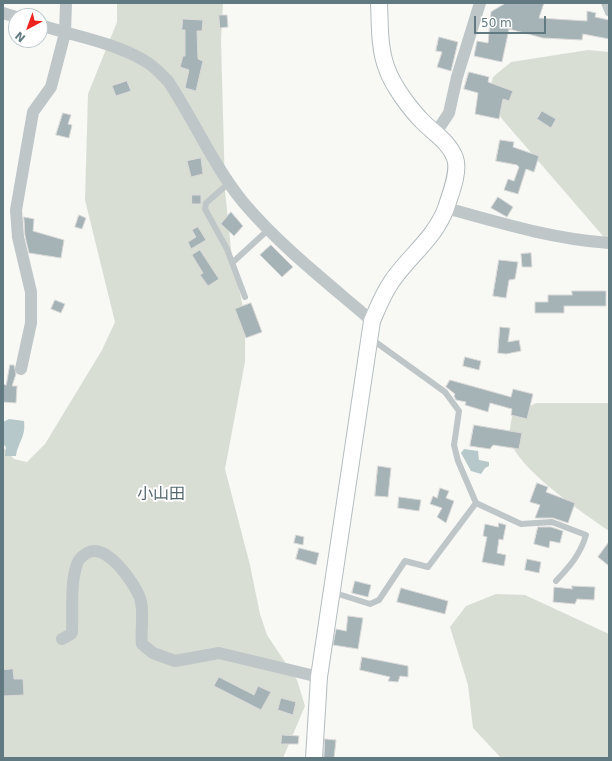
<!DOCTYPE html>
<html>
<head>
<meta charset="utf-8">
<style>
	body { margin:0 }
	#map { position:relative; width:612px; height:761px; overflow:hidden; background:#f8f8f5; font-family:"DejaVu Sans",sans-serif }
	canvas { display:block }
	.frame { position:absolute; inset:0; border:4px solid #617a82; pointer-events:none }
	.north { position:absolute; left:8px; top:8px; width:40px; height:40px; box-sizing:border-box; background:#fff; border:1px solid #c0cacd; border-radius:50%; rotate:221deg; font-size:11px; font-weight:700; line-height:16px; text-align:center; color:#617a82 }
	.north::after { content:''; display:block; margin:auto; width:14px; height:18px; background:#ee2320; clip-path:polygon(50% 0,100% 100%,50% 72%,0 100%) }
	.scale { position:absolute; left:474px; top:16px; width:72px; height:18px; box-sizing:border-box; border:2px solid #617a82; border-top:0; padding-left:5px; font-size:12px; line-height:14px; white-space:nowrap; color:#617a82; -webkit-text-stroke:3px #fff; paint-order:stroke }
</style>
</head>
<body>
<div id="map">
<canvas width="612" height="761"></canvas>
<div class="frame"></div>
<div class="north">N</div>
<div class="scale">50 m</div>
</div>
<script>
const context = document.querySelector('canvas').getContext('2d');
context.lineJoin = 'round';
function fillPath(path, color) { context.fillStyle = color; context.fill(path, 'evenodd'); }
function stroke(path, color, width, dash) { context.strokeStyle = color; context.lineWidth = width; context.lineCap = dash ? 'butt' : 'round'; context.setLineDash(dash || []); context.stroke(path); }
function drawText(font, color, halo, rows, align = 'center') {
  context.font = font + ' "DejaVu Sans","Noto Sans JP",sans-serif'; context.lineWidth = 4; context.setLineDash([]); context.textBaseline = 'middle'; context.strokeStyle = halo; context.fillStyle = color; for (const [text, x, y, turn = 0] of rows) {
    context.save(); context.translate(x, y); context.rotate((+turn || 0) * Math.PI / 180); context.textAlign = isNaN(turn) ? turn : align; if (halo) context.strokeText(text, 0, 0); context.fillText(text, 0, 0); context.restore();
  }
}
const green = new Path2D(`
	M117 3H223L221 40 225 190 231 250 245 317V362L225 469 250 565 260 614 267 635 297 680 305 706 283 758H3V447L14 459 27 462 45 444 102 350 115 322 85 200 88 94 117 22Z
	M588 50 609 52V243L502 119 488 97 493 77 511 62Z
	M536 403H609V531C585 514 514 467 510 438 509 431 511 423 512 416Z
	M496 594 525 595 609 634V758H501L473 728 468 685 450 627 466 606Z`);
const water = new Path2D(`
	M9 419 24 421C26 437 18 442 16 456H5L6 447 3 444V422Z
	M464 449 478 451 479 460 489 462V466L485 468 481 474 471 471 461 453Z`);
const building = new Path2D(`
	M506 3H544L539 18 587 21V11L596 13 595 17 609 20V39L583 34 582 40 543 38 509 29 502 62 474 56 477 41 488 43 491 12Z
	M219 15H227L228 27 220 28Z
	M183 19 203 20 202 31H197L198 59 203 61 196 91 185 88 189 70 180 67 183 56H185V30H182Z
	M439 37 458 42 451 71 437 67 442 52 436 51Z
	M469 72 489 77 488 82 513 91 509 101 503 99 499 119 475 114 478 93 464 89Z
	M127 81 131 91 116 96 112 86Z
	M542 111 556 119 551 128 537 119Z
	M63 113 71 115 68 124 72 125 69 138 56 135Z
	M500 140 514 142 513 147 539 156 534 172 526 169 518 194 504 190 508 179 514 181 519 167 517 165 496 161Z
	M201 158 203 174 191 177 187 161Z
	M192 195H201V204H192Z
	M498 197 513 207 507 217 491 208Z
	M231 212 243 226 234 236 221 224Z
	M79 215 86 218 82 229 75 227Z
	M24 217 34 219 33 231 64 240 61 258 29 253 25 236Z
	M198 227 206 240 191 249 188 242 196 237 192 230Z
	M271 245 293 267 282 277 260 255Z
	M200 250 219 279 208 286 200 275 203 273 192 255Z
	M531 253 532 267H522L521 254Z
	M499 260 518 262 515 279 509 280 506 298 493 296Z
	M572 291H606V306H564V313H535V302H548V295H572Z
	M55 300 65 304 61 313 51 309Z
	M251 303 262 332 246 338 235 309Z
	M500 327 510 328 508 342 519 340 521 351 506 354 498 353Z
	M465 357 481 361 479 370 463 366Z
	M10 365H14L16 374 12 386H17L16 403 3 402V384L6 385Z
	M450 380 511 397 513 389 533 394 527 419 511 415 512 409 490 403 488 412 465 405 466 402 456 400 454 396 455 394 446 387Z
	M474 425 522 433 519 449 493 445 490 449 470 446Z
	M378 466 391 468 388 497 375 496Z
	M537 483 548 487 546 492 575 503 568 523 553 518H535L540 505 530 502Z
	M440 488 449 491 446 498 454 501 446 523 437 517 442 508 430 504 433 496 437 498Z
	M399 497 421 500 419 511 398 508Z
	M499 523 506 525 503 540 499 539 497 553 506 555 504 566 482 562 487 537 483 536 485 524 498 527Z
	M538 527H551L563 531 560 543 550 541 549 548 534 544Z
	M296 535 304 537 303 545 294 543Z
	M609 542V566L598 557Z
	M299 548 319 553 316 565 296 559Z
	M527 559 541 562 539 573 525 570Z
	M355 581 371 585 368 597 352 593Z
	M572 586 595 587 594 600 577 599 575 604 553 602 554 587 572 589Z
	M401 588 448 601 445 614 397 602Z
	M348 616 363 618 358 649 333 645 336 629 346 631Z
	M362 657 408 666V677L400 676 398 682 388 681 390 677 360 670Z
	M13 669 14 679H23L24 695 3 696V670Z
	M219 677 254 695 258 686 271 692 261 710 214 686Z
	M281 698 296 702 293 715 278 710Z
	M282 735 299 736 298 744H281Z
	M325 739 336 740 334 758H324Z`);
const lane = new Path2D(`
	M604 3 608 13
	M229 183 206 203 205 209 227 249 245 297
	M232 263 269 229
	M370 338 445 392 459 411 454 445 458 461 476 503 521 524 552 522 586 535C580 555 570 566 556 581
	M332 592 370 604 379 600 405 561 428 567 476 503`);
const street = new Path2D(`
	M3 13 16 17
	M40 25C74 36 113 42 145 61 154 66 161 74 168 81 194 120 213 165 243 202 281 247 328 283 372 321
	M435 134 449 113 457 77 480 3
	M446 208C500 223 553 239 609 243
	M21 369 31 323V292L18 237 16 210 33 112 51 87 65 33 66 3
	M62 639 71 634 72 632C73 611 70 584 77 564 78 560 83 555 87 553 106 542 134 582 140 598 145 613 140 629 142 644L153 653 175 661 219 653 319 677`);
const secondary = new Path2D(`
	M314 758 319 677 372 321C378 307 383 294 392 281 410 255 435 238 446 208 450 195 460 172 455 158 449 142 434 133 423 122 410 109 393 86 387 69 379 49 380 25 379 3`);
const quarterNames = [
	["小山田",161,495]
];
fillPath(green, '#d9ded4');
fillPath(water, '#b6c8c9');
fillPath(building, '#a5b3b6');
stroke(building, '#dad9d8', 1);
stroke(secondary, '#b3bcbf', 18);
stroke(lane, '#bec6c8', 6);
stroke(street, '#bec6c8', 12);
stroke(secondary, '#fff', 16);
drawText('16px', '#54676d', '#fff', quarterNames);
</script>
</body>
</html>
